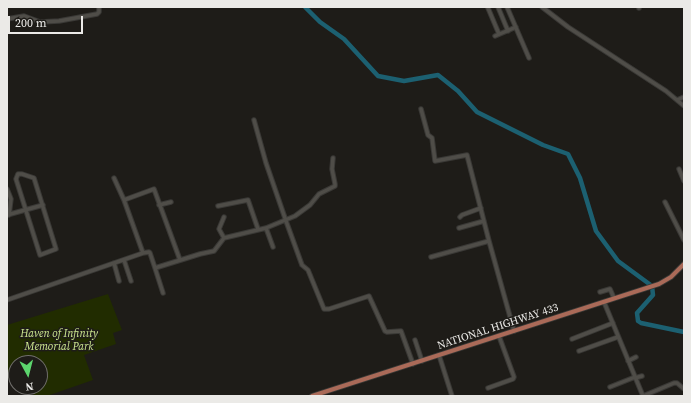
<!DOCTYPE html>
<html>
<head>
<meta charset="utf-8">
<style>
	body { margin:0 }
	#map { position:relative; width:691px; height:403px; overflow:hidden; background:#1e1c18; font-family:"Source Serif 4",serif }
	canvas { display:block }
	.frame { position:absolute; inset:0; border:8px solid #ebeae7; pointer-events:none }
	.north { position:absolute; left:8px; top:355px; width:40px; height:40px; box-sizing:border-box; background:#1e1c18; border:1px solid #706e6b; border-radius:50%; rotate:173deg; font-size:11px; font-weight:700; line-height:16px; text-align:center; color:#ebeae7 }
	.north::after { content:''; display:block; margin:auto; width:14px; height:18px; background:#5cd56d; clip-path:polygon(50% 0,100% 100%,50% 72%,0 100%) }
	.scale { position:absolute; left:8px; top:16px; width:75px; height:18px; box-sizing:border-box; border:2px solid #ebeae7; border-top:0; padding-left:5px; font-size:12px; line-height:14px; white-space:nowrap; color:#ebeae7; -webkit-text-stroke:3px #1e1c18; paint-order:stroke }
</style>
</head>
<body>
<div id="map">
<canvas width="691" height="403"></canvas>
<div class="frame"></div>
<div class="north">N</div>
<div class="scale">200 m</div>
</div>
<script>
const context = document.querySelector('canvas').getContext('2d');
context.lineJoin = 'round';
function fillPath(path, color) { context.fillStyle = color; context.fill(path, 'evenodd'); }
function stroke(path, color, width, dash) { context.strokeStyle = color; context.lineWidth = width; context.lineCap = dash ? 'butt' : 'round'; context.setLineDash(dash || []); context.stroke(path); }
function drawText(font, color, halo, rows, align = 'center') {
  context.font = font + ' "Source Serif 4",serif'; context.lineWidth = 3; context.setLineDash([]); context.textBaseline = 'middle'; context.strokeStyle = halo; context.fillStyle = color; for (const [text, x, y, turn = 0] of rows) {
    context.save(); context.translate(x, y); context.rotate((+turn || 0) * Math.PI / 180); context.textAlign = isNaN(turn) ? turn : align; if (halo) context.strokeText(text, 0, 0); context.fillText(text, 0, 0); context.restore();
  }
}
const green = new Path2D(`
	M108 294 122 330 113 333 116 344 84 355 93 380 47 396H34L31 387H40V363H16V376L7 379V325Z`);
const river = new Path2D(`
	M305 7 320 22 344 39 378 76 404 81 438 75 458 91 477 112 543 145 568 154 580 178 596 231 618 261 652 286 653 295 637 313 638 321 641 323 684 332`);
const minor = new Path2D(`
	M498 7 508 31
	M507 7 529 58
	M542 7 568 27 666 91 684 106
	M639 7V8
	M488 8 499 34
	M7 19 24 16 40 22 59 21 97 14 99 12V7
	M495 36 516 27
	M677 100 684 97
	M421 109 428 135 432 138 435 161 467 155 489 241 514 331
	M254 120 266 163 286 221 302 265 308 270 324 309H329L369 296 385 331 387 332 401 331 413 364
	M679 169 684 181
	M18 174H22L34 178 56 249 40 255 16 179Z
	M114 178 124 200
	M7 189 11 199 9 215
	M665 202 684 240
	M159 205 171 202
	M218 206 248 200 258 229
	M7 215 43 205
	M224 217 219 229 224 238
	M460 217 462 215 481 208
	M266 228 273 247
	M459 228 484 221
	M143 253 149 252 150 253 155 268 200 254 214 251 224 238 266 228 295 216 310 205 319 194 335 186V184L332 169 333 158
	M431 257 489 241
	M124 260 131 281
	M114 263 119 281
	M155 268 163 293
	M600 292 610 289 614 298
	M7 300 143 253 124 200 154 189 180 260
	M604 302 643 396
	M572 339 613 323
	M415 340 422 361
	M579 351 618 337
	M439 355 452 396
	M628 361 636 357
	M635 378 642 376
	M610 387 635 377
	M488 388 513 379 514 377 499 336
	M643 396 674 383H677L684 389`);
const major = new Path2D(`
	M312 396 659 284 671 277 684 264`);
const streetNames = [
	["NATIONAL HIGHWAY 433",498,327,-18]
];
const parkNames = [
	["Haven of Infinity",59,334],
	["Memorial Park",59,347]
];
fillPath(green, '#212c00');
stroke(river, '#1c6071', 4.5);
stroke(minor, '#3a3936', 5.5);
stroke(major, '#3a3936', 6);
stroke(minor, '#4f4d48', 3.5);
stroke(major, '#aa6a58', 4);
drawText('11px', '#ebeae7', '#1e1c18', streetNames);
drawText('italic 11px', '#cee990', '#1e1c18', parkNames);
</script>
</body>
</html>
